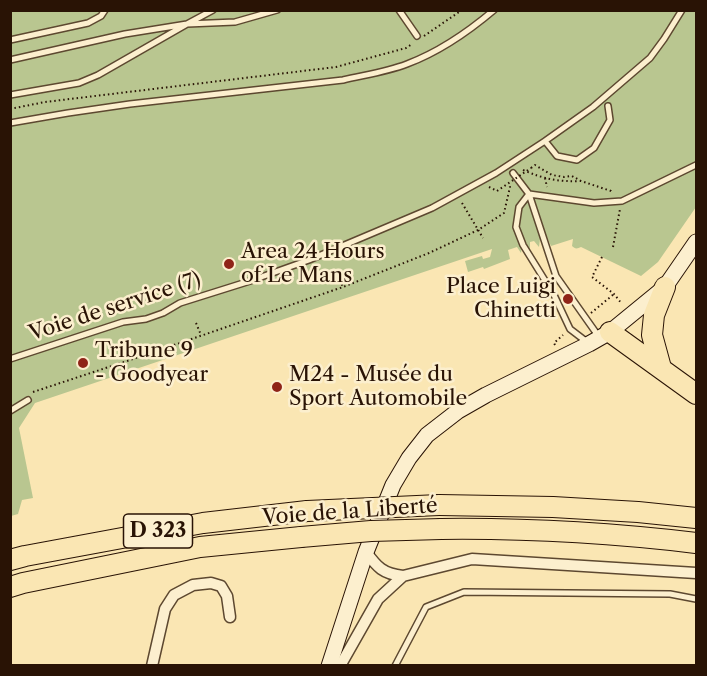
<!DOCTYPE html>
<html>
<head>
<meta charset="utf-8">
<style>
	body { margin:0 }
	#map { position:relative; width:707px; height:676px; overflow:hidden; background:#fae6b3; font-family:"Libre Caslon Text",serif }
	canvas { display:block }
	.frame { position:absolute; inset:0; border:12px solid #291305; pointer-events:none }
</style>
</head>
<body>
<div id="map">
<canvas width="707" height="676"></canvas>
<div class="frame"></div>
</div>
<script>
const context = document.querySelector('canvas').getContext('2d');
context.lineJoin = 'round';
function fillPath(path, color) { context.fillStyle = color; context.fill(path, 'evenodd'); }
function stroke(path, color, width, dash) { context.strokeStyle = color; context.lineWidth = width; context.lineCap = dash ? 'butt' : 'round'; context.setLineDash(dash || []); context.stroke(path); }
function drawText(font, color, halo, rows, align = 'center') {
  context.font = font + ' "Libre Caslon Text",serif'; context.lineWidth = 5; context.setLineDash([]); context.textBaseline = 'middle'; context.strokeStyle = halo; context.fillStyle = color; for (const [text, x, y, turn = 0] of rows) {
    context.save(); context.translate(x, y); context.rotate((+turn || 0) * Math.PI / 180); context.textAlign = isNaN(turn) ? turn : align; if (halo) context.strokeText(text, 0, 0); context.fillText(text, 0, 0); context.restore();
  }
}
const green = new Path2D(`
	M11 11H696V207L658 262 641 276 581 247C577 249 575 249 572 246L573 239 551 246 547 237 540 239 539 247 534 241 530 242V250L525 244 522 246 521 253 517 247 508 250 510 259 484 269 483 267 468 272 465 261 482 256 483 259 490 257 492 249 35 403 19 428 33 498 22 500 18 514 11 516Z`);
const path = new Path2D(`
	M424 36 462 10
	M10 109 45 102 336 67 406 48 412 44
	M531 168 535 165 552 175 564 177 572 176 581 181 611 191 613 193
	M523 170C544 179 558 182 581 181
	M545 178 547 187
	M489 187 497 191
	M462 203 483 238
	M613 247 620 209
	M602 257 592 277 614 294 622 304
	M336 272 343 287
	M591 313 614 294
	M196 323 201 335
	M555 345 554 343 563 335
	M33 392 142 356 343 287 429 253 478 230 504 213 510 187 509 184`);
const lane = new Path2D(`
	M399 10 417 36
	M10 40 88 23 101 16 105 10
	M10 60 125 34 187 24 213 10
	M10 95 79 83 98 75 187 24 235 22 277 10
	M10 123 68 113 130 104 343 80C364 75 386 72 407 64 439 52 468 32 494 10
	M545 141 557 156 577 160 594 148 610 120 608 106
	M513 173 529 194 519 207 516 227 523 245 554 295 570 329 587 342
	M599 337 556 276 529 194 594 203 622 201 696 165
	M10 359 123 322 146 319 163 313 180 303 250 281 309 260 432 208 496 173 545 141 593 107 650 58 664 39 682 10
	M10 411 28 400
	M395 666 426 607 464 592 670 594 696 599`);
const street = new Path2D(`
	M366 552C377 567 383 574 403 576
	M152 666 165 609 174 595 193 585 211 583 221 586 227 596 230 617
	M340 666 378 599 403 576 472 559 696 573`);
const secondary = new Path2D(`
	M329 666 366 552 393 485 409 458 427 435 458 411 486 395 589 344 610 332 665 287 696 242`);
const highway = new Path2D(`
	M610 332 696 394
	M661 368 652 335 654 315 665 287
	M439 505 553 507 638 512 696 518
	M441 529C526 528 611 533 696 543
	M10 560 25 556 203 523 307 511
	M10 587 23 583 200 547 301 537`);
const pathBridge = new Path2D(`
	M497 191 531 168`);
const highwayBridge = new Path2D(`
	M307 511 439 505
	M301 537 371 531 441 529`);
const markers = [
	[229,264,6,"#8f2418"],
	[568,299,6,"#8f2418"],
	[83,363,6,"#8f2418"],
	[277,387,6,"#8f2418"]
];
const shields = [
	[158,531,69]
];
const shieldNames = [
	["D 323",158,531]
];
const poiNames = [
	["Area 24 Hours",241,252],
	["of Le Mans",241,276],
	["Place Luigi",556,287,"right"],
	["Chinetti",556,311,"right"],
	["Tribune 9",95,351],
	["- Goodyear",95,375],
	["M24 - Musée du",289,375],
	["Sport Automobile",289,399]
];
const streetNames = [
	["Voie de service (7)",115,307,-18],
	["Voie de la Liberté",350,512,-4]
];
fillPath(green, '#b9c690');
stroke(lane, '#5d4830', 8);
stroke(street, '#5d4830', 13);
stroke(secondary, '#291305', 17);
stroke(highway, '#291305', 22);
stroke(path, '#291305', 2, [1.5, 3]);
stroke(lane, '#fcefce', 5);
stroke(street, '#fcefce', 10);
stroke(secondary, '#fcefce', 15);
stroke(highway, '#fae6b3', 20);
stroke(highwayBridge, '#291305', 22, []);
stroke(pathBridge, '#291305', 2, [1.5, 3]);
stroke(highwayBridge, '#fae6b3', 20);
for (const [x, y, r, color] of markers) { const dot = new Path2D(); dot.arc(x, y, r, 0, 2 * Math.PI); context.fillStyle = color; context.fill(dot); stroke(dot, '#fcefce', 2); }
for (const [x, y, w] of shields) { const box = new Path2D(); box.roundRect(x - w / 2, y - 17, w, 34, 4.5); context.fillStyle = '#fcefce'; context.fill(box); stroke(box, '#291305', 1.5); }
drawText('bold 20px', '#291305', null, shieldNames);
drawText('21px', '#291305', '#fcefce', poiNames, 'left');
drawText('21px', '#291305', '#fcefce', streetNames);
</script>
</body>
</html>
